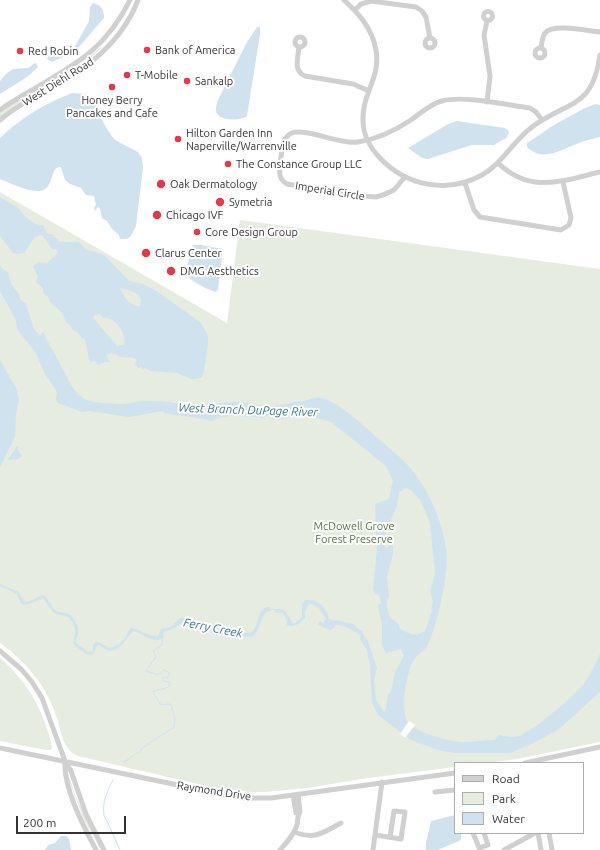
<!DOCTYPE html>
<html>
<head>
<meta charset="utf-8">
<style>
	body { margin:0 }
	#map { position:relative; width:600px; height:850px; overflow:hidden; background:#fff; font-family:Ubuntu,sans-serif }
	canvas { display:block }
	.legend { position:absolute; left:454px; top:762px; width:130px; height:72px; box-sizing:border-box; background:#fff; border:1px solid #adadad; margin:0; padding:5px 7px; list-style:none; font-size:12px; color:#333 }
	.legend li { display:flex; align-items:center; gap:8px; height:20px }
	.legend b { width:20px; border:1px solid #adadad }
	.scale { position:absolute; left:16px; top:816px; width:110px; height:18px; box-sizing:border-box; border:2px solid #333; border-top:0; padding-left:5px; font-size:12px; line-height:14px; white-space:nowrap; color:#333; -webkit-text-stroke:3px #fff; paint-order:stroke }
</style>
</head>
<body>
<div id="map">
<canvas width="600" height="850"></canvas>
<ul class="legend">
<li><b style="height:5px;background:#d0d0d0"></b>Road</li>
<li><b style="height:11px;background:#e6ecdf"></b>Park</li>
<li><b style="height:11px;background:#cfe2ee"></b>Water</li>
</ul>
<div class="scale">200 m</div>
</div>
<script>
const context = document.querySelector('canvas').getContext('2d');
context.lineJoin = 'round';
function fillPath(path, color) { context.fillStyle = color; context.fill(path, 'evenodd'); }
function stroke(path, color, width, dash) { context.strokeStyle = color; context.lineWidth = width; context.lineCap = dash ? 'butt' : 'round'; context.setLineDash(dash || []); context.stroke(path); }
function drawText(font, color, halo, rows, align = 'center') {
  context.font = font + ' Ubuntu,sans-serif'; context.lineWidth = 4; context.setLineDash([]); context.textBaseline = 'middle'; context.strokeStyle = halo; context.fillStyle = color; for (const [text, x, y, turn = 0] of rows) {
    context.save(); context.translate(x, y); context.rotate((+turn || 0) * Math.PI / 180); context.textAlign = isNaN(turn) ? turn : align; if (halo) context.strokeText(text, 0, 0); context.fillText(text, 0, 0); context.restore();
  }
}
const green = new Path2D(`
	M101 47H102L86 63 0 117V113L3 110 80 65Z
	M0 192 227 323 240 220 600 269V742L517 759 487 763H455V767L368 778 307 788 265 792H251L215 788 78 756C63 751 61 731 57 718 46 685 27 663 0 643Z
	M0 658C28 682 44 711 52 747L51 750H46L0 741Z
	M68 774 76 797 102 850H101L84 820 67 775Z`);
const water = new Path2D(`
	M93 3C102 5 104 10 104 18L78 48H74L89 21 90 7Z
	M257 27H260V34L247 116C241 121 218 122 216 111 215 109 217 105 217 102L246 44Z
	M63 54V57L52 62 47 59 49 55Z
	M35 63H36L38 67 27 77 0 94V81L6 74 13 69 28 68Z
	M72 93 85 94 90 97 96 105 104 124 111 135 115 140 138 152 142 158 143 168 136 226 131 236 127 239H120L119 235 112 229 107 221 102 218 100 209 98 207 95 211 94 208 96 205 94 196 86 195 81 188 70 184 65 180 61 167C49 166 55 189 40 191 28 192 10 183 0 179V138C22 117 44 104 72 93Z
	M596 104 600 105V137C593 139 586 140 579 143 562 149 543 163 527 147V143L554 125 585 108Z
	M457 121 505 128 508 130 509 133 506 138 494 145H472L428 159 422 158 408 148 448 124Z
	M0 197C5 200 15 205 19 209 25 217 32 225 43 225 45 228 45 232 48 234 49 234 51 234 52 234 54 236 56 239 59 241 66 243 72 241 79 242L85 249 104 255 129 281 143 284 158 292 201 323 208 336V342L204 372 201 378 191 379 177 373 150 371 146 368 143 369 141 367 138 368 135 364 137 360 134 358 120 357 114 353 107 354 106 356 110 362H105L98 365 95 361 91 362 89 360 85 339H83L77 332 72 329 71 326 66 322 62 313 50 302 48 297 43 293C44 286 39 286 36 282L38 277 33 266 38 262 47 263 58 253 57 250 52 249 43 236 41 235 34 238 24 253 17 254 13 253 0 236ZM120 288C130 291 145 292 140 306 132 308 122 295 120 288ZM100 314 103 318C115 316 127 334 124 345L117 346 93 318 94 315Z
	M193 245H201L223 249 218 290 215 292 205 288 193 281 187 276 186 270Z
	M0 265 3 270 8 272 11 284 19 294 20 299 26 304 34 329 40 336 43 332 44 333C48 344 54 352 59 362 66 374 71 390 83 398 92 403 100 403 110 403 114 403 118 405 122 404 130 404 137 401 145 401 161 400 177 404 193 405 197 406 201 403 205 404 215 404 226 402 236 402 248 402 260 407 272 406 283 405 293 402 304 401 309 400 315 397 320 398 337 398 381 442 396 454 423 476 441 515 446 548 450 569 438 622 429 642 426 651 416 654 412 663 406 676 399 715 410 725 419 733 451 742 463 742 474 742 484 740 495 740L498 735C504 736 513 738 519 736 525 734 528 730 534 728L566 702 584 684 589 676 600 654V692L559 729 537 741 511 753H454L438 750 411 740 378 715 372 703 370 666 367 650 361 641 360 635C352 630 345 625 336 625L334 628 330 630 319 625 318 623 320 621 324 624V621L326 619 319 608 312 604H309L305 611V618C300 623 294 628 287 625V621L283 613 275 612V609H283L289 617 293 623H296L302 617V605L305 600C317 598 327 608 329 619L334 621 336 620 353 624 361 631 368 641 377 668 374 679 376 700 384 712 386 708 388 694 391 692 395 672 404 656 401 649 386 653 382 646V625L378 605 381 603 379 595 376 594 373 590 377 549 375 504 389 499 393 480 385 465 331 422 306 415 281 419 266 416 263 418C250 417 223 413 213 421 197 417 180 416 164 413L163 411 129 417 89 411 82 412 58 403 56 400 57 392 44 372 36 353 17 329 16 320 0 291ZM406 488 411 490 420 500 430 522 435 574 430 591 433 602 431 609 432 611 425 631C416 637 409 634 400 629L398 623 390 618C388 611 385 603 389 597L387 577 393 554V542H391L387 548H385C383 532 391 522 396 508 398 503 398 497 399 492Z
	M0 360 16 388 19 399 16 415 15 437 0 467Z
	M17 446 19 452 22 456 18 459 8 460Z
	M0 584 17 591 25 602 30 601 42 595C48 597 51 606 56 611 60 613 65 612 69 614 74 617 80 628 78 634 77 638 75 639 76 643L88 652 93 651V645L96 642 100 643 110 648C115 646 121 644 124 639 127 635 127 631 131 628 141 629 148 637 158 636L161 629 171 627 180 618H184L194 623 216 627 227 631 250 633C261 628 255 606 270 607V611L266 612C259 621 260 630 252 637L230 636 221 632 197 627 184 622 171 630 165 631 163 634 164 637C153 645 144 634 134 631 127 634 121 654 107 650 104 649 101 646 99 645L97 646 93 654 88 655 74 645C73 640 74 639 75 635 77 629 72 621 68 617L54 613 43 598 29 604 23 605 20 602 17 594 0 586Z
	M455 815V833H461V840L438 850H426V843L431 821Z
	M61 836H66L69 839 71 850H45L48 845 55 843Z`);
const pier = new Path2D(`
	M409 721 415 725 405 738 400 734Z`);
const stream = new Path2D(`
	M269 609 276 610
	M124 762C130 759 133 754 140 752L142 748 174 727 175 718 171 705 170 704 161 705 153 692C158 688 164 691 170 685L169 682 164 681 162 678 168 677 170 673 164 670 158 675 146 671 156 657 153 651 162 645V636
	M113 780C107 792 102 802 104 815L120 850`);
const minor = new Path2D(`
	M344 0C359 14 372 28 376 50 381 77 362 94 363 120 363 134 370 148 380 158 406 186 448 194 482 175 502 164 513 141 532 127 568 100 592 110 600 55
	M355 10 361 4 371 1 416 7 422 11 426 17 430 38
	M483.5 16a4.5 4.5 0 1 1 9 0a4.5 4.5 0 1 1-9 0Z
	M295 42a5 5 0 1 1 10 0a5 5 0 1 1-10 0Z
	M425 43a5 5 0 1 1 10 0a5 5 0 1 1-10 0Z
	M299 47C298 58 293 71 305 76L353 84 369 91
	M541 48C542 43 542 37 545 33 553 23 588 31 600 32
	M535 53a5 5 0 1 1 10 0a5 5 0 1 1-10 0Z
	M487 102 490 76 484 35 487 21
	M0 110C12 101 26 94 39 86 80 62 108 45 130 0
	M0 120C21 102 47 91 70 76 100 59 126 32 138 0
	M498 163C530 194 562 181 600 172
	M405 177 394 190 383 195 376 197 363 196 287 184C283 182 281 179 280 175 279 169 282 144 285 139 287 136 289 134 292 133 307 128 340 145 358 142 377 139 396 130 411 120 421 113 430 104 442 101 462 95 508 105 530 108L536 112 542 120
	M465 183 474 210 480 217 561 230 569 225 571 218 563 182
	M0 651 22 670 32 682 42 698 65 761 71 771 86 814 104 850
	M0 748 221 794 242 798H271L455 773
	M65 761C63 788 84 827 96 850
	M525 763 600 747
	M435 792 455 790
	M293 795 296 813 298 814
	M294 832C316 840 322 833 341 823
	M473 833 480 850
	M538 833 541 850
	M549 833 552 850
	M375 835 401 839 405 812 394 811 390 837
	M479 848 488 845 484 833
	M280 850C287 842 294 835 297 825 298 820 297 816 300 812L298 794
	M373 850 382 782
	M504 850 535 833`);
const markers = [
	[147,50,4,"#e63946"],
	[20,51,4,"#e63946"],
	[127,75,4,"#e63946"],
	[187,81,4,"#e63946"],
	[112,87,4,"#e63946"],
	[178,139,4,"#e63946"],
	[228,164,4,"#e63946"],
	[161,184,5,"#e63946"],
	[220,202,5,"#e63946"],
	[157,215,5,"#e63946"],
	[197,232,4,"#e63946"],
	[146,253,5,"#e63946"],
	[171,271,5,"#e63946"]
];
const poiNames = [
	["Bank of America",155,50],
	["Red Robin",28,51],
	["T-Mobile",135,75],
	["Sankalp",195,81],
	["Honey Berry",112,100,"center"],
	["Pancakes and Cafe",112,113,"center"],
	["Hilton Garden Inn",186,133],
	["Naperville/Warrenville",186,146],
	["The Constance Group LLC",236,164],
	["Oak Dermatology",170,184],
	["Symetria",229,202],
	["Chicago IVF",166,215],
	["Core Design Group",205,232],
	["Clarus Center",155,253],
	["DMG Aesthetics",180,271]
];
const streetNames = [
	["West Diehl Road",58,82,-32],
	["Imperial Circle",330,191,9],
	["Raymond Drive",214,791,9]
];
const parkNames = [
	["McDowell Grove",354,526],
	["Forest Preserve",354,539]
];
const waterNames = [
	["West Branch DuPage River",248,410,2],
	["Ferry Creek",213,628,11]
];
fillPath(green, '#e6ecdf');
fillPath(water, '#cfe2ee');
fillPath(pier, '#fff');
stroke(stream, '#cfe2ee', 1);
stroke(minor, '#d0d0d0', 5);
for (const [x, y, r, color] of markers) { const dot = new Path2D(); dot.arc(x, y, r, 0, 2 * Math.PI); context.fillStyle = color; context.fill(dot); stroke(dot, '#fff', 1.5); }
drawText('11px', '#333', '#fff', poiNames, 'left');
drawText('11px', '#333', '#fff', streetNames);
drawText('11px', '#56703f', '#fff', parkNames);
drawText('italic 12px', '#3f7597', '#fff', waterNames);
</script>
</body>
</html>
